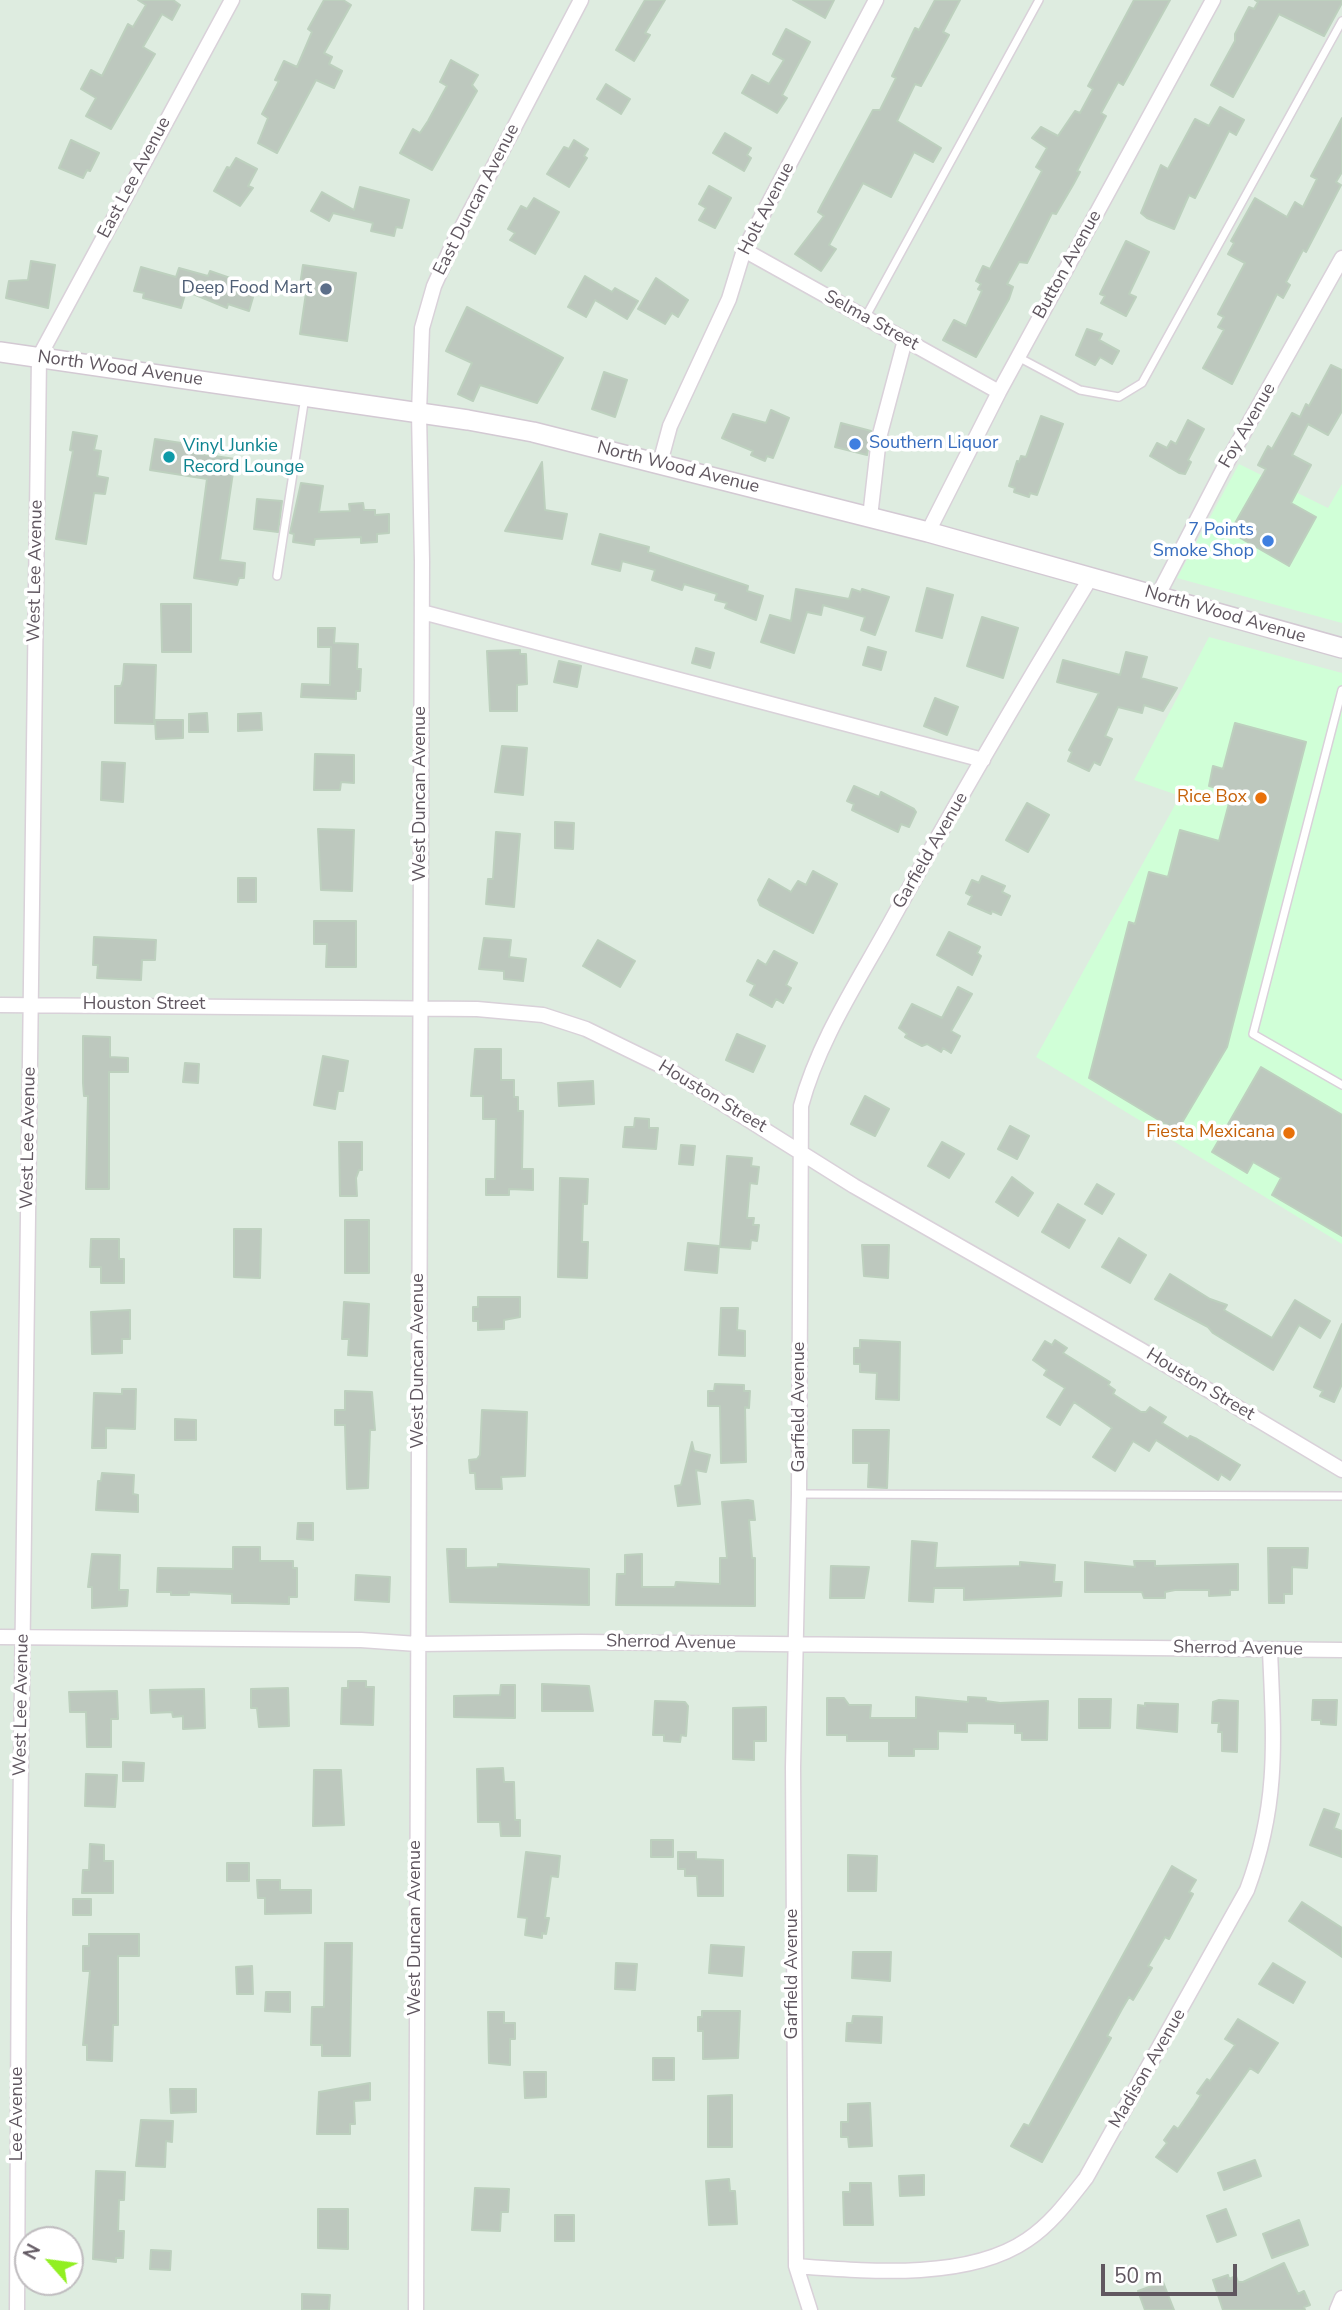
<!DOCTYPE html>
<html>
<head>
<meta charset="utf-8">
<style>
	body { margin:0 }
	#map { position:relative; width:1342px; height:2310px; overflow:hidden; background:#deece0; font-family:"Nunito Sans",sans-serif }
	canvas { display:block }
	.north { position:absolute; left:14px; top:2226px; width:70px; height:70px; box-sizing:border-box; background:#fff; border:2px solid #bfbcbf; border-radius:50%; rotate:298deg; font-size:19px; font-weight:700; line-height:28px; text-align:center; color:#605760 }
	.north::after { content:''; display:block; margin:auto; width:24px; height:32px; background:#91ef21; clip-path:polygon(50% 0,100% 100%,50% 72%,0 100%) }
	.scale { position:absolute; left:1101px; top:2264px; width:136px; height:32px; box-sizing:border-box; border:4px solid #605760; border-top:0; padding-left:9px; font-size:21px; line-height:24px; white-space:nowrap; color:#605760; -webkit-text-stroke:5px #fff; paint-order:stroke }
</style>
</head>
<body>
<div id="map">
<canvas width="1342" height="2310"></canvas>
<div class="north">N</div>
<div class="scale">50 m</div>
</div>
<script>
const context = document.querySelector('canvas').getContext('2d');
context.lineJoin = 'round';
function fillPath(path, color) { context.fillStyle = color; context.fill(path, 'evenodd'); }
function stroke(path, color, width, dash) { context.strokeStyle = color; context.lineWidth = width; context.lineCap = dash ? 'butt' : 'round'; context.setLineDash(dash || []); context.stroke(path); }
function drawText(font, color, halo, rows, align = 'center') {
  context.font = font + ' "Nunito Sans",sans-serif'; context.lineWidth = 7; context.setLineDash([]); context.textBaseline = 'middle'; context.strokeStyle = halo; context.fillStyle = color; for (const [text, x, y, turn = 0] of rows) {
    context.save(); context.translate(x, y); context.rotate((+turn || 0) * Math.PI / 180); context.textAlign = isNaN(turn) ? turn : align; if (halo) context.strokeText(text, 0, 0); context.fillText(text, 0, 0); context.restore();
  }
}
const commercial = new Path2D(`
	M1239 464 1328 508 1342 484V623L1177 578Z
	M1209 637 1342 673V1244L1036 1057 1180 796 1134 780Z`);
const building = new Path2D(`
	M138 0H173L180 5 172 20 162 14 143 47 155 54 111 129 86 116 96 98 81 89 91 70 102 76 128 24 133 27 146 5Z
	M324 0H343L351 5 324 53 332 57 329 64 342 71 334 88 316 80 277 153 258 143 268 118 262 114 279 81 275 80 284 61 297 67 312 32 308 29Z
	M645 0H665L645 33 650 35 634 61 616 50Z
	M793 0H834L825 18Z
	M935 0H960L943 32 949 35 921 86 915 84 897 121 941 148 933 162 914 152 891 197 863 183 829 245 836 249 821 271 795 254 824 216 818 212 821 206 873 110H880L896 78 892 76 915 28 919 30Z
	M1134 0H1170L1123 85 1118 82 1101 113 1106 116 1077 171 1080 172 1073 185 1056 214 1052 213 1027 263 1019 262 1007 284 1013 287 1009 299 976 357 943 340 954 320 966 326 982 291 978 289 981 284 976 281 983 266 990 269 1042 171 1036 167 1047 148 1032 138 1041 127 1058 136 1075 111 1080 113 1093 89 1088 86Z
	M1255 0H1342V3L1324 36 1279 14 1233 97 1211 85 1235 41V34L1249 7 1254 9 1258 2Z
	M786 29 810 42 782 95 787 98 777 113 742 93 752 75 769 84 784 60 773 54Z
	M451 60 478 75 472 85 477 91 432 170 400 153 413 129 420 133 428 121 447 86 440 82Z
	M606 84 630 99 621 114 597 99Z
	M1220 107 1244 120 1236 135 1229 131 1195 198 1189 195 1174 229 1147 218 1141 213 1161 165 1168 169 1195 119 1209 126Z
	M1342 118V172L1336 182 1341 185 1306 252 1303 250 1286 282 1290 285 1283 298 1277 294 1232 384 1203 368 1224 330 1218 327 1224 317 1218 314 1245 263 1228 254 1234 243 1231 241 1255 198 1287 217 1295 202 1303 207 1317 179 1311 176Z
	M725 133 751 148 747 155 751 158 744 171 713 153Z
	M71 140 99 153 90 171 87 170 83 178 59 168Z
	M574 140 588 149 584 156 587 158 569 187 547 174 564 147 569 149Z
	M236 158 257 169 248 186 253 188 240 206 214 191 227 167 230 168Z
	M709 186 731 198 715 228 699 220 706 208 699 204Z
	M360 187 409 200 402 228 396 227 394 236 371 231 373 223 333 213 329 221 311 211 322 192 354 210Z
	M534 198 559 212 535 254 510 240 515 233 508 229 521 206 527 209Z
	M1126 241 1149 252 1129 294 1136 297 1126 316 1101 303 1105 296 1100 294Z
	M31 261 55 265 48 308 6 298 9 281 28 280Z
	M303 265 356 273 347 341 300 334 306 293 299 292Z
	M141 267 176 277 179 268 208 276 210 271 256 287 249 311 228 304 227 308 186 291 181 308 143 298 144 293 134 291Z
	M585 276 612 292 615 288 638 301 627 319 595 300 586 317 568 307Z
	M656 278 688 300 678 317 672 313 665 324 638 309Z
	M467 307 563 358 537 403 480 385 473 401 458 394 472 363 446 351Z
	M1087 329 1102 334 1099 340 1119 351 1112 364 1100 357 1095 365 1076 355Z
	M1331 365 1342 370V411L1328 435 1308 424 1292 455 1311 465 1291 503 1316 517 1289 566 1230 532 1266 469 1258 465 1268 446 1272 449 1292 413 1300 417 1306 404 1309 406Z
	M604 372 627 380 615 417 592 409Z
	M771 410 789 418 773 458 767 456 765 461 751 455 753 451 722 438 733 414 766 423Z
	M1041 416 1063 424 1037 495 1030 493 1029 497 1014 492 1015 488 1009 486 1017 461 1019 462 1021 456 1026 457Z
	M1188 420 1204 429 1188 460 1191 462 1185 474 1179 473 1150 456 1157 443 1167 448 1171 441 1176 444Z
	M841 423 871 431 867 455 835 447Z
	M73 432 97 436 94 450 101 451 97 476 108 478 105 494 94 493 86 544 56 539 73 451 70 450Z
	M155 439 188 444 187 452 235 459 220 560 245 563 244 578H239L237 585 194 578 207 479 150 470Z
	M542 462 545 510 567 514 562 539 505 531Z
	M301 483 323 486 319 512 350 511 349 504 363 503 364 510H375V515L389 514V533L377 534V542L361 543V537L315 539 314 545 293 542 294 534 290 533Z
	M257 499 282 501 278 532 254 529Z
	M600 534 649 547 648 552 748 586 747 591 763 596 756 620 725 608 727 603 715 600 717 594 684 584 682 590 652 580 655 570 622 561 620 571 592 564Z
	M927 588 953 595 942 638 916 631Z
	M796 589 849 599 852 589 861 592 862 589 889 597 875 635 861 630 865 617 823 605 821 615 807 612 794 653 761 642 770 615 791 621Z
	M161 604H191V652H162Z
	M982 617 1018 628 1003 678 967 666Z
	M318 628H335L334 643 358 644 357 669H361L360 691H356V699L301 697 302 684 330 685 331 647H318Z
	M868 647 886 652 881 670 863 665Z
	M696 648 714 653 710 668 692 663Z
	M520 650V654H526L527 684 517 685V711H490L487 651Z
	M1126 652 1147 657 1141 678 1177 688 1163 711 1144 705 1142 713 1118 707 1105 736 1112 739 1100 765 1094 762 1089 771 1068 761 1072 752 1069 750 1099 693 1057 682 1063 660 1120 675Z
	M559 661 581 666 577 687 554 682Z
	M124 664 156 665 154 724 115 723V686H121L123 680Z
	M935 698 958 707 947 735 924 726Z
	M207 713 208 732H189V714Z
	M261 713 262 730 238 731V714Z
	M155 720H183V738L156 739Z
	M1235 723 1306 742 1227 1047 1177 1131 1089 1078 1129 922 1135 924 1149 872 1168 877 1180 830 1219 841 1232 792 1209 786 1213 766 1223 769Z
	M502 746 527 748 523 795 495 792Z
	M315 754 354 755V783L341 782 340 790H314Z
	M102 762 125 763 123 802 101 800Z
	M854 786 879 797 881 792 914 809 916 812 909 827 901 824 898 832 852 810 854 804 847 801Z
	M1027 803 1049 815 1028 852 1006 840Z
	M555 822 574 823 573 849 555 848Z
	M318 829 354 830 352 891 321 890Z
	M496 832 520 834 514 907 486 904 488 879H493Z
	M813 871 837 884 813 933 760 905 758 900 769 879 791 892 798 881 806 885Z
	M982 876 1005 886 1002 892 1010 896 1001 915 992 911 991 914 968 904 972 896 966 893 972 880 979 883Z
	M238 878H256V902H238Z
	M314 921H356V967H326L327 944H314Z
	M949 932 980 947 977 953 981 956 972 975 937 955Z
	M94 937 156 940 155 960H142L141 980 97 978 98 965H93Z
	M484 938 511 940 509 957 526 959 523 981 504 979V971L479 969Z
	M598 940 635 961 620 987 583 966Z
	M774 951 797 963 786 985 791 988 783 1003 776 999 772 1007 750 995 755 985 747 981 758 960 766 965Z
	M958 987 972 994 951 1031 960 1036 951 1053 943 1048 941 1052 927 1044 922 1046 905 1037 907 1034 899 1028 912 1004 942 1018Z
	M737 1034 765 1046 753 1072 726 1060Z
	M83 1036 110 1037V1057L128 1058V1072H109V1189H86L88 1096H84L83 1083Z
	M475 1049H501V1080H514V1097H518V1111H523L522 1169H533V1190L509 1189V1195H486V1179H495L496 1119H483V1096H471Z
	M323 1056 348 1061 343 1091H338L335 1109 314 1105Z
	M185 1063 199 1064 198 1083 183 1082Z
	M1261 1067 1342 1115V1236L1272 1195 1281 1178 1253 1162 1247 1173 1212 1152Z
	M593 1081 594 1104 559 1106 558 1083Z
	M865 1096 889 1109 875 1136 851 1124Z
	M635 1118 649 1119V1128H658L656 1149 623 1147 625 1127H634Z
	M1010 1126 1029 1136 1017 1159 998 1149Z
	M339 1142H362V1170H359L356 1178 357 1196H340Z
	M942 1142 964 1154 949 1178 928 1166Z
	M681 1145 695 1146 693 1165 679 1164Z
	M727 1156 752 1158 751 1166 759 1167 757 1184 750 1183 747 1218H754L753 1225H759L757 1241 751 1240 750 1249 720 1247Z
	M1012 1177 1033 1193 1018 1216 996 1202Z
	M560 1178 588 1179 587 1204H583L582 1242H588L587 1278 558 1277Z
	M1097 1184 1114 1194 1102 1214 1085 1204Z
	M1058 1204 1085 1220 1069 1248 1042 1232Z
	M345 1220H369V1273H345Z
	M234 1229H261L260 1278 234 1277Z
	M1119 1238 1146 1255 1130 1283 1102 1267Z
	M91 1239H119V1259H124V1283H101V1267H90Z
	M688 1243 719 1246 717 1273 685 1270Z
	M862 1245H889L888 1278 864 1276Z
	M1170 1274 1210 1299 1227 1305 1224 1310 1272 1338 1295 1300 1330 1321 1320 1338 1299 1325 1273 1370 1213 1333 1208 1327 1155 1299Z
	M478 1297H520V1317L504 1320V1329L478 1330V1321H473V1307H478Z
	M344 1302 369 1304 367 1356 348 1355 349 1339H342Z
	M721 1308H738L737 1330 745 1331V1356L719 1355Z
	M130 1310V1339H122V1353L92 1354 91 1312Z
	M1342 1324V1384L1334 1402 1320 1396 1323 1391 1314 1387Z
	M860 1340 900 1342 899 1400 876 1399 877 1373 860 1372V1364H854V1348H860Z
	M1055 1340 1067 1348 1063 1353 1110 1382 1108 1385 1115 1390 1113 1394 1141 1412H1146L1150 1407 1166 1417 1162 1423 1188 1439 1190 1436 1197 1439 1240 1465 1230 1480 1221 1474 1218 1480 1156 1440 1149 1451 1133 1441 1115 1471 1093 1457 1112 1428 1074 1402 1060 1425 1047 1417 1065 1388 1044 1375 1047 1370 1033 1360 1045 1341 1052 1345Z
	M715 1384 744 1385V1391H750L749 1408 745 1407 746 1462 721 1463 720 1406H708V1391H714Z
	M122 1389H136L135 1429 106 1428V1448H92L94 1393 122 1394Z
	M345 1391 372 1392 375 1430H370L368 1488 347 1489 345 1425H335V1410H345Z
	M482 1410 527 1412 525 1476 501 1477 502 1489H476L475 1473H470L469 1460 477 1459 480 1455Z
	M175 1419 196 1420V1440H175Z
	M853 1430H889L887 1488 868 1487 869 1463H853Z
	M692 1442 694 1451 710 1455 706 1472 696 1470 700 1504 678 1506 675 1486 681 1485Z
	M102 1473 134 1475 133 1494 138 1495V1512L96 1510 98 1481H101Z
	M748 1500 753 1501 755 1520H749L752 1558H755V1606L616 1605 617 1574H625V1555L642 1554V1587H675L676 1582 720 1584V1558H727L722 1502Z
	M298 1523H313V1540L297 1539Z
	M912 1541 937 1543 935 1568 1020 1566V1562L1055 1565 1054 1582H1062L1061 1596 964 1600V1588H934L933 1602 909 1601Z
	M233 1547H260V1561H293V1568H297V1597H289V1604L247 1603H232V1594L189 1592V1595H171V1592H157L158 1568 233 1569Z
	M1268 1548H1308L1307 1568 1292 1567V1594H1284V1603H1269Z
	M447 1549H466V1568L498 1567V1564L589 1569V1605L450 1602Z
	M92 1554 120 1555 119 1590H128L127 1606 92 1608V1587H88Z
	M1134 1561H1155V1566L1238 1564V1590H1230V1595L1209 1596V1590H1175L1165 1592V1598H1144L1142 1592H1085V1562L1135 1567Z
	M831 1566 869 1567 864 1598H830Z
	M356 1575 390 1577 389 1602 355 1600Z
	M348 1681H366V1687H374L373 1725 341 1724 342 1688H348Z
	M542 1684 589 1686 593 1711H542Z
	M501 1685H515V1718L454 1717V1696L500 1695Z
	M288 1688 289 1726 259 1727 257 1708H251V1689Z
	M204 1689 205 1728 183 1729V1716L173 1717 172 1712 151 1713 150 1690Z
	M117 1691 118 1719H111V1747H87L86 1712H70L69 1692Z
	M916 1697 968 1702V1697L986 1698V1701L1000 1703 1048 1701 1047 1740H1022V1733H1015V1724L967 1723V1732L938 1731V1749H914V1756H889V1741H847V1735H827V1698H844L849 1705H871L870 1718H916Z
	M1079 1699H1111L1110 1728H1079Z
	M1219 1700 1238 1701 1237 1752 1222 1751V1732H1218L1219 1723H1212L1213 1702Z
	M1313 1700H1337L1336 1725 1321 1724V1720H1312Z
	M655 1701 685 1702 688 1706 686 1736 681 1735 680 1742 664 1741V1735H653Z
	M1145 1703 1178 1704 1177 1732 1137 1728 1138 1705 1145 1706Z
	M766 1707V1741H754V1760L733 1759V1708Z
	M123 1762 144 1763 143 1781H123Z
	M503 1768 504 1782H514L515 1820H520V1836H501L500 1822H478L477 1769Z
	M314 1770H341L344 1825 313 1826Z
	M86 1774 117 1775 115 1807 85 1806Z
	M1324 1809 1339 1814 1334 1828 1342 1831V1857L1310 1845Z
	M651 1840H673V1857H651Z
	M90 1844 104 1845V1861H113V1893H82L83 1870H89Z
	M526 1852 560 1856 558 1877 551 1876 545 1918H549L546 1934 542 1933V1938L525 1935 527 1918 518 1917Z
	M678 1852H696V1859L723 1860V1896H698L697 1876H685V1869H678Z
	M848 1855 877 1856 876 1891H848Z
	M227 1863H249V1881H227Z
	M1172 1866 1196 1880 1189 1892 1193 1894 1169 1939 1165 1937 1148 1966 1152 1968 1133 2000 1129 1997 1122 2009 1107 2036 1111 2038 1042 2162 1011 2146 1024 2124 1029 2126Z
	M257 1880H280V1890H311V1913L265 1914V1898H258Z
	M73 1899H91V1915H73Z
	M1302 1902 1342 1928V1957L1289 1921Z
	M89 1934H139V1956H118V2025H113L112 2061 87 2060V2045H83L90 1971H83V1946H89Z
	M325 1943H352L350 2056H322V2045H311L312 2007H324Z
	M711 1945 744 1947 742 1976 709 1973Z
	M853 1952H891L890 1981 852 1978Z
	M616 1963 637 1964 635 1990 615 1989Z
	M1273 1963 1305 1982 1293 2003 1259 1984Z
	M252 1966 253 1994H237L236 1967Z
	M266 1992H290V2012L265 2011Z
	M702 2011H740L738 2058 703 2059V2031H698V2017H702Z
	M488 2012H504V2023H515V2039H510V2065L489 2063Z
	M853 2016 882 2017 881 2043 846 2041 847 2023H852Z
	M1238 2019 1278 2043 1258 2073 1250 2068 1177 2172 1156 2157 1167 2143 1164 2140 1174 2126 1178 2129 1194 2106 1201 2095 1197 2093 1207 2079 1210 2081 1235 2045 1225 2039Z
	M653 2058H674V2080H653Z
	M524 2072H546V2097L525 2098Z
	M370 2083V2100L354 2101 355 2124H350V2134H317L319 2092Z
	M170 2089H196V2112L171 2113Z
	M732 2095V2147H708V2096Z
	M870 2103 872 2146 849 2147 848 2137H841V2122H848V2104Z
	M141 2120 173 2121 172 2142 166 2141 165 2167 136 2166Z
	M1255 2160 1261 2176 1224 2190 1218 2173Z
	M96 2171 125 2172 124 2200H119L118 2231H124L123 2258H116V2262L93 2259Z
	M924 2175V2195L900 2196 899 2176Z
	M729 2179 730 2191H735L737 2224 709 2225 706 2181Z
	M850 2183H871L873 2225H844L843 2192H850Z
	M475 2188 509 2189 508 2212H501L500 2231 472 2230Z
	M318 2209H348V2249L318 2248Z
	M1226 2209 1236 2235 1217 2242 1207 2216Z
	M555 2215H574V2241H555Z
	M1299 2220 1308 2245 1272 2258 1263 2234Z
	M151 2250 171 2251 170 2270 150 2269Z
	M1284 2263 1298 2294 1304 2291 1310 2305 1304 2307 1305 2310H1223L1213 2280 1228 2275 1229 2279 1236 2276 1238 2282H1243Z
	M1163 2282 1174 2310H1145L1138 2291Z
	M302 2294 330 2295 329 2310H302Z`);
const lane = new Path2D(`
	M865 318 1039 0
	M1018 357 1080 390 1119 397 1142 383 1342 21
	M277 576 305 397
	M1342 690 1253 1034 1342 1085
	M799 1494 1342 1496`);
const street = new Path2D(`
	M744 250 999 392
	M660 463 670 426 729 299 744 250 876 0
	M870 517 879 438 905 340
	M928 532 999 392 1213 0
	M1158 595 1225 466 1342 258
	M422 612 983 760
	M0 1005 477 1009 543 1015 586 1029 666 1068 854 1186 1141 1350 1342 1470
	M0 1637 361 1640 417 1644 581 1642 1342 1650
	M796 2266C864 2271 967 2281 1027 2240 1051 2224 1068 2201 1086 2178L1247 1890C1279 1804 1274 1741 1270 1651
	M17 2310 19 1919 39 357 232 0
	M416 2310 422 561 419 413 422 328 434 286 452 246 581 0
	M810 2310 796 2266 793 1767 799 1494 801 1106C818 1042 857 983 889 925 953 808 1021 692 1091 577
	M1337 2310 1342 2298`);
const secondary = new Path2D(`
	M0 352 468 420 533 432 928 532 1342 648`);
const markers = [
	[326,289,7,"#5c6f8a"],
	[855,444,7,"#3f7fe0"],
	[169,457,7,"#0f9aa8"],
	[1268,541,7,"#3f7fe0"],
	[1261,798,7,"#e8710a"],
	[1289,1133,7,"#e8710a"]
];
const streetNames = [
	["East Lee Avenue",135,178,-62],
	["East Duncan Avenue",477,200,-63],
	["Holt Avenue",767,209,-63],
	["Button Avenue",1068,265,-61],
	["Selma Street",871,321,29],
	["North Wood Avenue",120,369,8],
	["Foy Avenue",1248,426,-60],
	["North Wood Avenue",678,468,14],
	["West Lee Avenue",36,571,-89],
	["North Wood Avenue",1225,615,16],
	["West Duncan Avenue",421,794,-90],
	["Garfield Avenue",931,851,-60],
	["Houston Street",144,1005],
	["Houston Street",712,1097,31],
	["West Lee Avenue",29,1138,-89],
	["West Duncan Avenue",419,1361,-90],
	["Houston Street",1200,1385,31],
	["Garfield Avenue",800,1407,-90],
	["Sherrod Avenue",671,1643,1],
	["Sherrod Avenue",1238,1649,1],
	["West Lee Avenue",22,1705,-89],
	["West Duncan Avenue",416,1928,-90],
	["Garfield Avenue",793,1974,-90],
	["Madison Avenue",1148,2069,-60],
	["Lee Avenue",18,2114,-90]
];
const serviceNames = [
	["Deep Food Mart",312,289]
];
const shopNames = [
	["Southern Liquor",869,444],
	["7 Points",1254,531,"right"],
	["Smoke Shop",1254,552,"right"]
];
const cultureNames = [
	["Vinyl Junkie",183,447],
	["Record Lounge",183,468]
];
const foodNames = [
	["Rice Box",1247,798],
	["Fiesta Mexicana",1275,1133]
];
fillPath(commercial, '#d0ffd7');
fillPath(building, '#bdc8be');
stroke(building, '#bdd0be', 2);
stroke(lane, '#d9d1d9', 10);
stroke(street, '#d9d1d9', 17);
stroke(secondary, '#d3c9d3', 22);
stroke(lane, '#fff', 7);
stroke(street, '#fff', 14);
stroke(secondary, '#fff', 19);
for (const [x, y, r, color] of markers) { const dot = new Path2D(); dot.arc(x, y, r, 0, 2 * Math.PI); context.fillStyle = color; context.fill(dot); stroke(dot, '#fff', 2.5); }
drawText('18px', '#605760', '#fff', streetNames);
drawText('18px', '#4e5e75', '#fff', serviceNames, 'right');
drawText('18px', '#366cbe', '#fff', shopNames, 'left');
drawText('18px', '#0d838f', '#fff', cultureNames, 'left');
drawText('18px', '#c56008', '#fff', foodNames, 'right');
</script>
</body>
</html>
